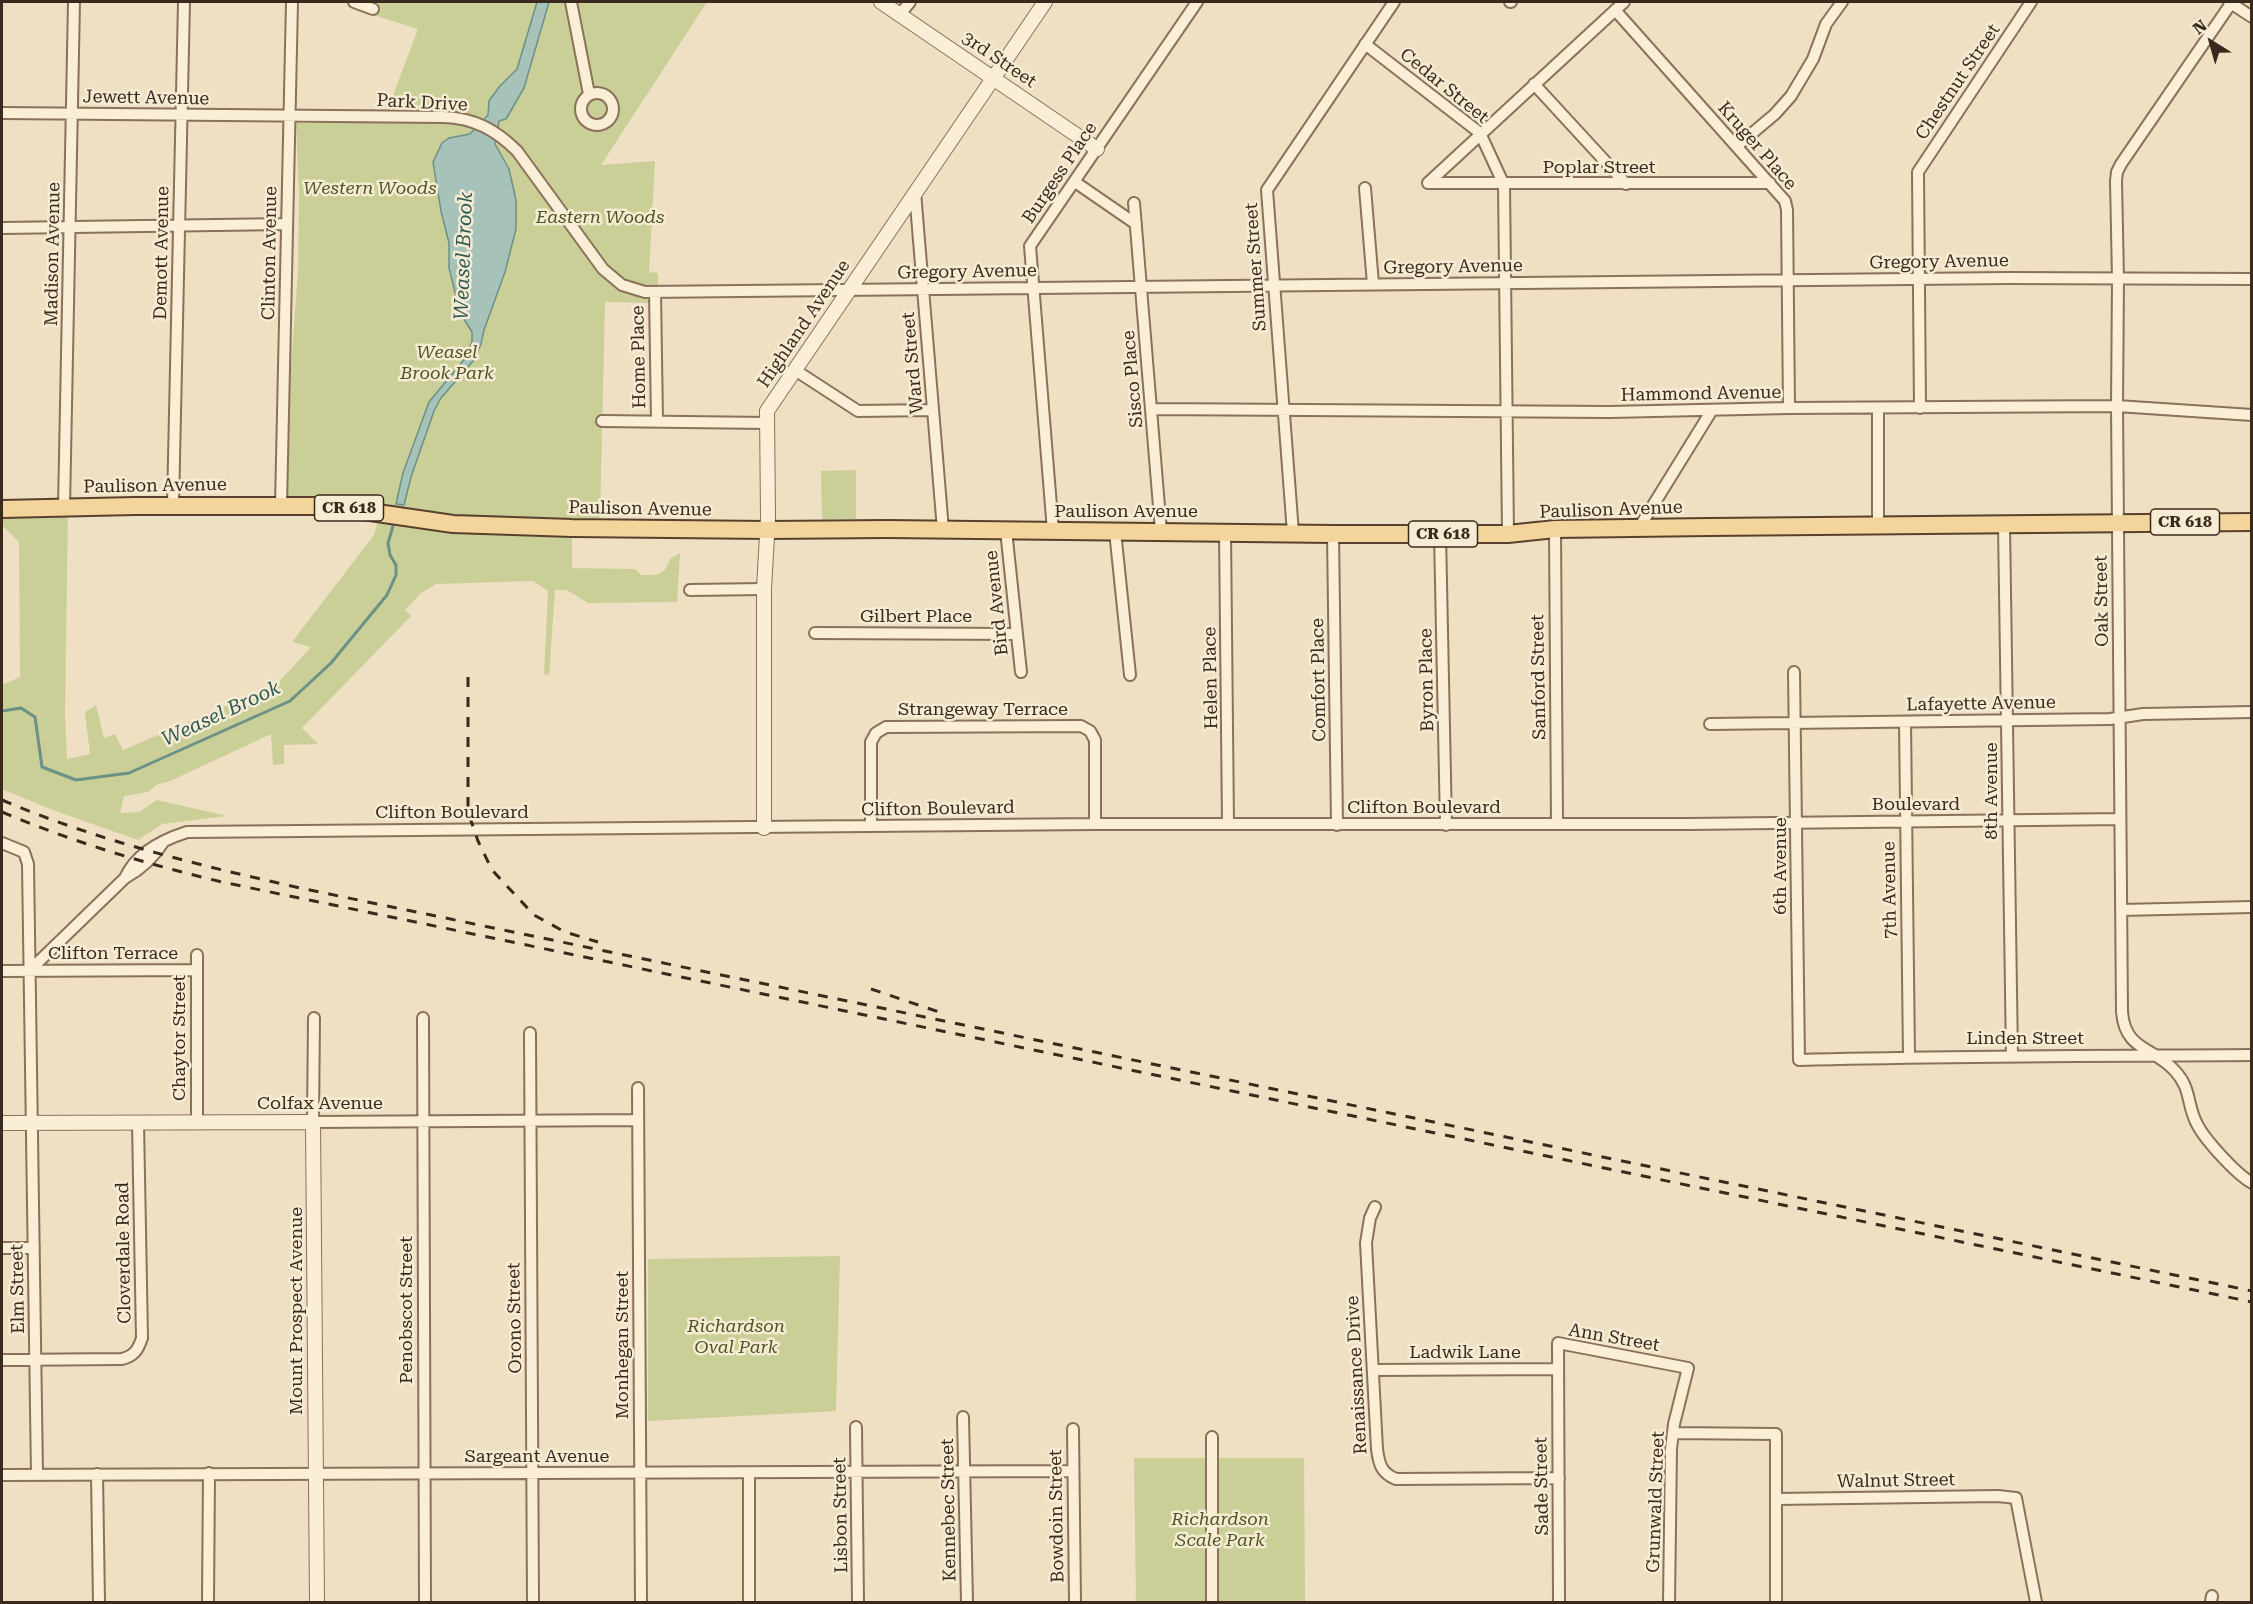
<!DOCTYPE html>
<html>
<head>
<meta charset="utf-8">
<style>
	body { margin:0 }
	#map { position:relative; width:2253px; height:1604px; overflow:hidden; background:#efe0c3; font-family:"Roboto Serif",serif }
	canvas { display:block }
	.frame { position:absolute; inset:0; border:3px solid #3a2a1e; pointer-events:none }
	.north { position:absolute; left:2181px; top:12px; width:60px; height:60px; -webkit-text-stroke:4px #f6ebd3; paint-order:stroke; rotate:323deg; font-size:16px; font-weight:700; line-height:24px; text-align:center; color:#3a2a1e }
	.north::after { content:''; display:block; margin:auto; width:21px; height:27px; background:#3a2a1e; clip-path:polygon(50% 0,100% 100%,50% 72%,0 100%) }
</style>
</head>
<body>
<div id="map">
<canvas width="2253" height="1604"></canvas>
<div class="frame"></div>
<div class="north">N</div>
</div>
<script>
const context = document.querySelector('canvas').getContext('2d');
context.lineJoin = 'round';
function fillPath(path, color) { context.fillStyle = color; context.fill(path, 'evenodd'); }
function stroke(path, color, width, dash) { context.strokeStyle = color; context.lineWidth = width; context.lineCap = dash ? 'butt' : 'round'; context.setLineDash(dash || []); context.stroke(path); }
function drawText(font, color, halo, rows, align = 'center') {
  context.font = font + ' "Roboto Serif",serif'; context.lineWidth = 5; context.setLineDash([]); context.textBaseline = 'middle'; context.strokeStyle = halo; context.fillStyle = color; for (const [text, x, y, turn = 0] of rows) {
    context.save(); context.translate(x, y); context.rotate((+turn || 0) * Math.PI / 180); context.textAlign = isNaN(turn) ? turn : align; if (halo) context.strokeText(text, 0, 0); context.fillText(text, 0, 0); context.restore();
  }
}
const green = new Path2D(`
	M379 2H707L601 165 655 161 649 272 658 273V292L655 303 605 302 600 518 459 524 572 537V568L635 569 641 575C658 575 664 576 670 559L680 553 677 602 588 603 567 590H555L549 675 544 674 548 591 533 581 436 584 421 593 405 610 411 616 302 728 318 744 284 745V764L273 765 271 734 170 781 156 785 148 792 124 796 120 813 139 812 157 800 227 816 162 824 138 840 50 809 2 789V685L20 677 19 542 2 525V510L68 507 65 714 67 759 90 754 85 712 96 705 104 738 115 734 123 750 277 684 311 647 292 642 374 535 378 521 281 505 298 270 299 196 296 123H389V106L418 29 370 14Z
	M856 470V519H822L821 471Z
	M840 1256 836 1411 648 1421V1259Z
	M1134 1458H1304L1305 1602H1136Z`);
const water = new Path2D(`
	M537 2H549L524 88 506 119 499 121 495 144 509 169 516 200V229L505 272 484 330 481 344 474 360 441 398 434 411 411 477 404 505 396 504 403 473 429 402 467 356 472 341V332L465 321 457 300 449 268V243L441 211 433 162 442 143 449 138 470 134 488 115 489 101 499 87 517 69Z`);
const stream = new Path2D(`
	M2 711 21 708 35 717 42 767 76 780 129 773 290 701 331 663 387 595 396 575V565L390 555 388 543 393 526`);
const minor = new Path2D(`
	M354 2 373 9
	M571 2 589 94
	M1510 2H1511
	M2229 2 2252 17
	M2232 2 2121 164 2117 172 2116 181 2118 279 2117 406 2122 1012C2125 1051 2154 1047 2175 1071 2191 1088 2187 1104 2196 1122 2203 1138 2236 1174 2252 1183
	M1615 10 1785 201 1787 210 1789 408
	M900 14 910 2
	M1365 44 1480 133 1504 185 1508 534
	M1534 84 1626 184
	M581 109a16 16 0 1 1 32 0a16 16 0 1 1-32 0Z
	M2 113 444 117C474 118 496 130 517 151L603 269 622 285 645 292 2008 278 2252 279
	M1737 146 1775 114 1791 96 1813 59 1826 24 1842 2
	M1075 182 1136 224
	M1428 183H1770
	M1428 183 1624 2
	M1365 188 1373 284
	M915 192 943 530
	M1134 203 1161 531
	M2 228 287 224
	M655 292 657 421
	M795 370 858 411 933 410
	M1920 408 1918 172 2031 2
	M1152 409 1610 412 1789 408 2117 406 2252 415
	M602 421 767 423
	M173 505 184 2
	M281 505 292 2
	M64 507 74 2
	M2004 525 2012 1057
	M1878 526V408
	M1639 528 1712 410
	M1555 529 1557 824
	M1006 530 1021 672
	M1053 531 1030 246 1197 2
	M1115 531 1130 675
	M1225 532 1228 824
	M1293 533 1267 190 1394 2
	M1333 534 1337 825
	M1440 534 1446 825
	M690 590 764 589
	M815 633 1017 634
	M1794 672 1799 1060C1950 1056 2100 1056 2252 1055
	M1905 722 1909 1057
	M1710 724 2110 719 2143 714 2252 712
	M871 826V742L876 733 886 727 1081 726 1090 731 1095 740V824
	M2 843 24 852 28 864 37 1475
	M125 878C136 853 162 840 187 832L1095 824H1689L2120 819
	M2121 910 2252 907
	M197 955V1122
	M2 971 197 970
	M29 971 125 878C141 869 154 857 164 841
	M314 1018 313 1122 638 1120
	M423 1018 425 1602
	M530 1033 533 1602
	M638 1088 641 1602
	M1375 1207 1370 1218 1366 1243 1377 1449C1379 1464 1381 1473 1396 1479L1559 1478
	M2 1248H34
	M2 1360 122 1359C134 1356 138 1350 142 1338L138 1123
	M1373 1370 1557 1369
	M963 1417 967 1602
	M856 1427 858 1602
	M1073 1429 1075 1602
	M1673 1433 1776 1434V1602
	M749 1473V1602
	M97 1474 99 1602
	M2 1475 1073 1471
	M1776 1499 1998 1496 2016 1498 2036 1602
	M208 1602 209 1473
	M1212 1602V1437
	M1559 1602 1558 1343 1688 1368 1674 1424 1671 1449 1669 1602
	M2211 1602 2212 1596`);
const tertiary = new Path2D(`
	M881 2 1097 149
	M764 828V589L768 517 767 411 1045 2
	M2 1123 313 1122 317 1602`);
const primary = new Path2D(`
	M2 509 135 506H329L453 524 572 528 767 530 887 529 1333 534H1508L1555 529 1709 527 2252 522`);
const rail = new Path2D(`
	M468 677V812L478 841 492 870 534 915 565 932 598 942
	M2 800C98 841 198 865 300 888L2252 1291
	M2 812C73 842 146 864 222 882L2252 1302
	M871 989 945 1014`);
const shields = [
	[349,508,69],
	[2185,522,69],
	[1443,534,69]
];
const shieldNames = [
	["CR 618",349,508],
	["CR 618",2185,522],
	["CR 618",1443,534]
];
const streetNames = [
	["3rd Street",999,60,34],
	["Chestnut Street",1958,82,-56],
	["Cedar Street",1444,86,39],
	["Jewett Avenue",146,98,1],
	["Park Drive",422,103,3],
	["Kruger Place",1757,146,49],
	["Poplar Street",1599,168],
	["Burgess Place",1060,173,-56],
	["Demott Avenue",162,253,-89],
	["Clinton Avenue",270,253,-89],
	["Madison Avenue",53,254,-89],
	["Gregory Avenue",1939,262,-1],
	["Summer Street",1256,267,-94],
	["Gregory Avenue",1453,267,-1],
	["Gregory Avenue",967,272,-1],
	["Highland Avenue",804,324,-56],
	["Home Place",639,357,-91],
	["Ward Street",913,363,-95],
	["Sisco Place",1133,379,-95],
	["Hammond Avenue",1701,394,-1],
	["Paulison Avenue",155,486,-1],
	["Paulison Avenue",640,509,1],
	["Paulison Avenue",1611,510,-2],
	["Paulison Avenue",1126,512],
	["Oak Street",2102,601,-91],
	["Bird Avenue",997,603,-96],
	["Gilbert Place",916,617],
	["Sanford Street",1539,677,-91],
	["Helen Place",1211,678,-91],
	["Comfort Place",1319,680,-91],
	["Byron Place",1427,680,-91],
	["Lafayette Avenue",1981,704,-1],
	["Strangeway Terrace",983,710],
	["8th Avenue",1992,791,-90],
	["Boulevard",1916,805],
	["Clifton Boulevard",1424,808],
	["Clifton Boulevard",938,809,-1],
	["Clifton Boulevard",452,813],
	["6th Avenue",1781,866,-90],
	["7th Avenue",1890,890,-91],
	["Clifton Terrace",113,954],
	["Chaytor Street",180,1038,-90],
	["Linden Street",2025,1039],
	["Colfax Avenue",320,1104],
	["Cloverdale Road",124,1253,-91],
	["Elm Street",18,1289,-91],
	["Penobscot Street",407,1310,-90],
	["Mount Prospect Avenue",297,1311,-90],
	["Orono Street",515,1318,-91],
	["Ann Street",1614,1338,10],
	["Monhegan Street",623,1345,-90],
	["Ladwik Lane",1465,1353],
	["Renaissance Drive",1357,1375,-93],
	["Sargeant Avenue",537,1457],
	["Walnut Street",1896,1481,-1],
	["Sade Street",1542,1486,-91],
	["Grunwald Street",1656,1502,-88],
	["Kennebec Street",949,1510,-91],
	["Lisbon Street",841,1515,-91],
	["Bowdoin Street",1057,1516,-91]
];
const parkNames = [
	["Western Woods",370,189],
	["Eastern Woods",600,218],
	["Weasel",447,353],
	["Brook Park",447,374],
	["Richardson",736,1327],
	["Oval Park",736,1348],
	["Richardson",1220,1520],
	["Scale Park",1220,1541]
];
const waterNames = [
	["Weasel Brook",464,256,-88],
	["Weasel Brook",221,714,-25]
];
fillPath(green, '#cace97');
fillPath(water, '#a6c2b9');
stroke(water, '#6c9186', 1.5);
stroke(stream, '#6c9186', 3);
stroke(minor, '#8a7159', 14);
stroke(tertiary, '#8a7159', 16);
stroke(primary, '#58402e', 20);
stroke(minor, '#faeed7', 10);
stroke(tertiary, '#faeed7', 14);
stroke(primary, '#f3d49a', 16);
stroke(rail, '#3a2a1e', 3, [10, 10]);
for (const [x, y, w] of shields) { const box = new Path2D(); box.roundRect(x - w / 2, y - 13, w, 26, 4.5); context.fillStyle = '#f6ebd3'; context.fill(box); stroke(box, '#3a2a1e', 1.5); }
drawText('bold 16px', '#3a2a1e', null, shieldNames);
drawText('18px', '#3a2a1e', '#f6ebd3', streetNames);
drawText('italic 18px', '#4c5724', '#f6ebd3', parkNames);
drawText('italic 20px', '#2d5a55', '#f6ebd3', waterNames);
</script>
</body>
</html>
